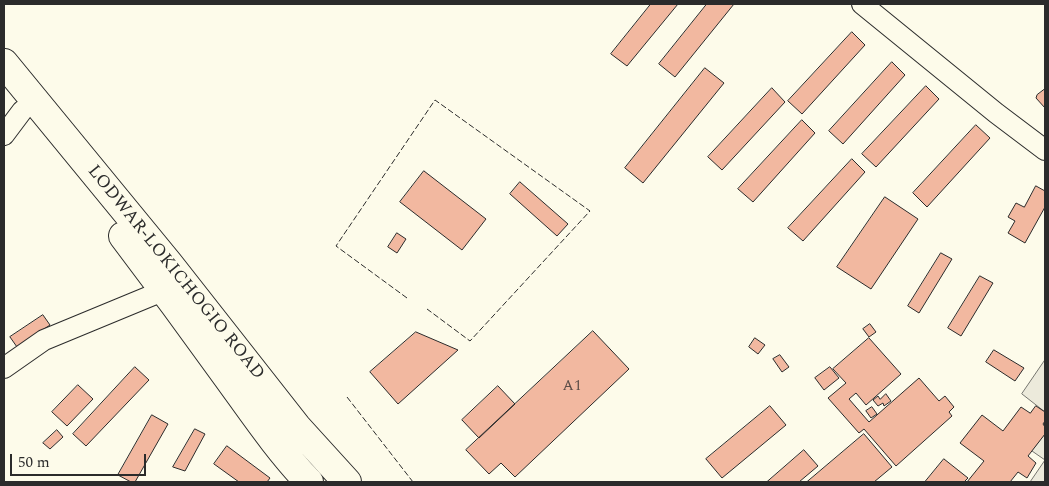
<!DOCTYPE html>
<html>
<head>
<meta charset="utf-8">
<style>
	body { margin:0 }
	#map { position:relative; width:1049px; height:486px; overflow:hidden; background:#fdfbea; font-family:Spectral,serif }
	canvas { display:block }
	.frame { position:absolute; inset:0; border:5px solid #2b2b2b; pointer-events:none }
	.scale { position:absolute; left:10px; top:454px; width:136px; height:22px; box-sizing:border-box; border:2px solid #2b2b2b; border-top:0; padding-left:6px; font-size:15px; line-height:18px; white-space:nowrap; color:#2b2b2b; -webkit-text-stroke:4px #fdfbea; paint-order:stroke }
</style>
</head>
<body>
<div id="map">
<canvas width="1049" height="486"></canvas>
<div class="frame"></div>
<div class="scale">50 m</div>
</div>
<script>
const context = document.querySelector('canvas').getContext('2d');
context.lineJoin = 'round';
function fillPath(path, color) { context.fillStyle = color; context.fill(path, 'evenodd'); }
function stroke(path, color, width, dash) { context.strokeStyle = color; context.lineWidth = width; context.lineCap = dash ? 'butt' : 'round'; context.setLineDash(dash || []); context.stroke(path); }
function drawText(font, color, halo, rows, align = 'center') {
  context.font = font + ' Spectral,serif'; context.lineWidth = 4; context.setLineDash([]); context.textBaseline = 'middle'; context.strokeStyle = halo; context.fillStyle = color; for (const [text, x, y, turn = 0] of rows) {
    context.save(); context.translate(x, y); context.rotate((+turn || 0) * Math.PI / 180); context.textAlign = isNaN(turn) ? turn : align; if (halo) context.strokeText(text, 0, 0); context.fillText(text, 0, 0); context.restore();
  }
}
const parking = new Path2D(`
	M1045 360V412L1022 394Z
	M1045 434V482H1030L1045 460 1032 451Z`);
const building = new Path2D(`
	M651 4H678L627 66 611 54Z
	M707 4H734L675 77 659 64Z
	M852 32 865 45 802 114 788 101Z
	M892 62 905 75 843 144 829 131Z
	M705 68 724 83 643 183 625 168Z
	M926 86 939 99 876 167 862 154Z
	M772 88 785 102 722 170 708 157Z
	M1045 89V108L1036 98 1037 95Z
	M802 120 815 133 753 202 738 189Z
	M976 125 990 138 927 207 913 193Z
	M852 159 865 172 803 241 788 228Z
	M424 171 486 219 462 250 400 202Z
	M520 182 568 224 557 236 510 194Z
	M1036 186 1045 191V207L1025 243 1008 233 1015 221 1008 217 1016 203 1024 207Z
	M885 197 918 219 871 289 837 267Z
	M397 233 406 239 397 253 388 247Z
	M941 253 952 259 919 313 908 306Z
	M980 276 993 283 961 336 948 328Z
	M43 315 50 325 17 347 10 337Z
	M870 324 876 332 869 337 863 329Z
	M593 331 629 369 515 477 501 463 489 474 466 450Z
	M416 332 458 350 398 404 370 372Z
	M755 338 765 345 758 354 749 347Z
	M869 338 901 374 866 405 856 393 849 399 869 422 919 378 939 401 945 396 954 407 949 412 952 416 896 466 864 429 859 433 828 398 846 383 833 369Z
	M994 350 1024 368 1015 381 986 362Z
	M780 355 789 367 782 372 773 359Z
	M135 367 149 380 86 446 73 434Z
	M830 367 839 378 824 390 815 378Z
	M78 385 93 399 67 426 52 412Z
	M498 386 515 404 479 438 462 420Z
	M886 394 891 401 884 406 883 403 878 406 873 400 878 396 880 399Z
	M770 406 786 425 722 478 706 459Z
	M1036 406 1045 412V421L1043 424 1045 427V434L1028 456 1036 463 1027 478 1018 472 1010 482H967L984 461 960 443 982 415 1003 431 1021 407 1030 413Z
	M872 407 877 414 871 418 866 411Z
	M152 415 168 424 135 482H131L118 475Z
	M195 429 205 434 185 471 173 467Z
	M57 430 63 437 50 449 43 443Z
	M864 434 892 467 874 482H807Z
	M227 446 270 478 267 482H239L214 464Z
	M804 450 818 466 799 482H767Z
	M944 459 968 478 964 482H925Z`);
const minor = new Path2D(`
	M862 4 996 113 1045 150
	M4 135 22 111
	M4 368 44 340 165 290`);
const highway = new Path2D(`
	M4 63 169 264 297 427 347 482
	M123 236C158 282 192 328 225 374 252 411 278 450 309 482`);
const fence = new Path2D(`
	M407 298 336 246 435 100 590 211 470 341 427 309
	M347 397 413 482`);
const numberNames = [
	["A1",572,387]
];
const streetNames = [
	["LODWAR-LOKICHOGIO ROAD",175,273,51]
];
fillPath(parking, '#eceadb');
stroke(parking, '#74746e', 1);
fillPath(building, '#f2b8a0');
stroke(building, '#2b2b2b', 1);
stroke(minor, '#2b2b2b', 22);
stroke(highway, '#2b2b2b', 30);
stroke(minor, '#fdfbea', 20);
stroke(highway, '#fdfbea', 28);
stroke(fence, '#2b2b2b', 1, [6, 2.5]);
drawText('15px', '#5d4e48', null, numberNames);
drawText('18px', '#2b2b2b', '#fdfbea', streetNames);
</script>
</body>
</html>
